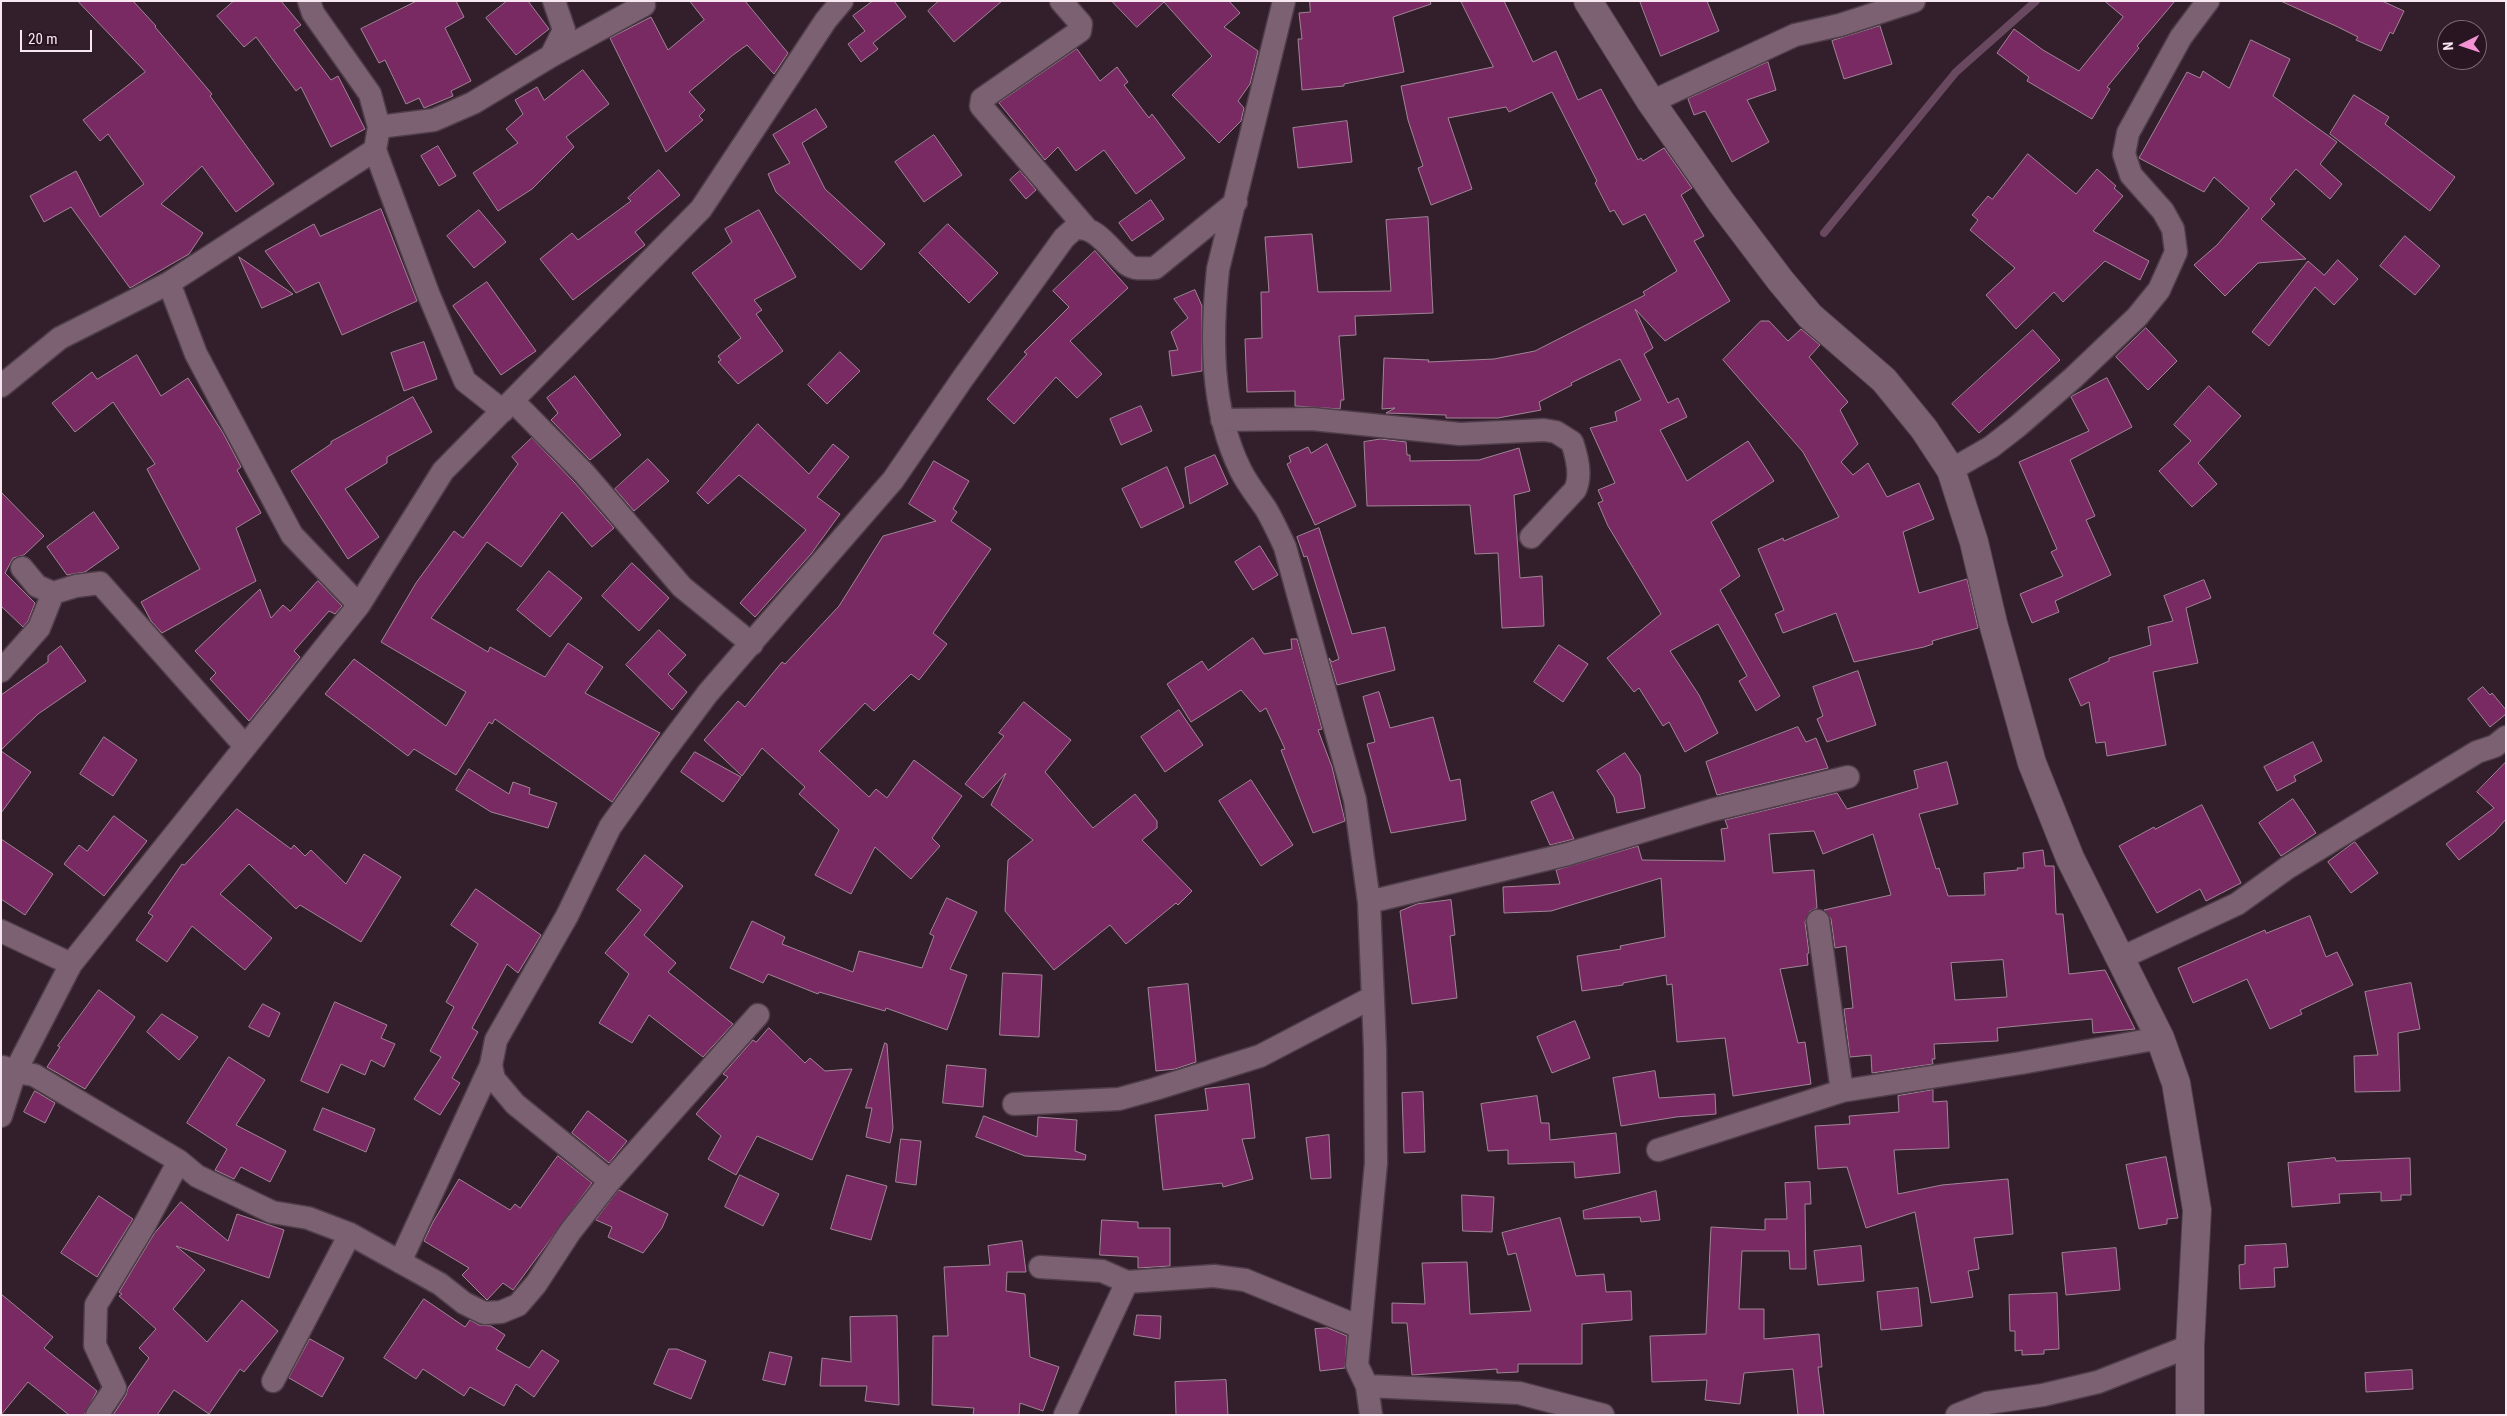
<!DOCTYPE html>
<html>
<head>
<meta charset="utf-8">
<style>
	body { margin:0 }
	#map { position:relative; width:2507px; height:1416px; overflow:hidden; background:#331e2c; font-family:"Roboto Condensed",sans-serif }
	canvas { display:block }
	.frame { position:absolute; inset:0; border:2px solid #f6e7f0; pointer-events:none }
	.north { position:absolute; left:2437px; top:20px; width:50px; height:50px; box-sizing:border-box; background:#291422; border:1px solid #7b6874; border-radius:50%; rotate:266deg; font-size:14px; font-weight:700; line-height:20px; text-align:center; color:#f6e7f0 }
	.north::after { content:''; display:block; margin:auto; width:18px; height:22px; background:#f491d4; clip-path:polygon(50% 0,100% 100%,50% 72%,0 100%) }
	.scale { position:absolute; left:20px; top:30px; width:72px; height:22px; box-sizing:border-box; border:2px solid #f6e7f0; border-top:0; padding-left:6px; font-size:15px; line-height:18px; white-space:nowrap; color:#f6e7f0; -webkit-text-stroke:4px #291422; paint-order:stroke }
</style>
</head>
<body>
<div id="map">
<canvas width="2507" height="1416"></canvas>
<div class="frame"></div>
<div class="north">N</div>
<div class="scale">20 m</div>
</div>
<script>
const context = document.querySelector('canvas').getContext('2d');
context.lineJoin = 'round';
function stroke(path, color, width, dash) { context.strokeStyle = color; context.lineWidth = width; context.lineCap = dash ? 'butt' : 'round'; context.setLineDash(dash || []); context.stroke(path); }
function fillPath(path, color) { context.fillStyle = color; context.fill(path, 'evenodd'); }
const stream = new Path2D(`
	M1824 233 1956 72 2036 1`);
const building = new Path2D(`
	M78 1H133L156 26 155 27 212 94 210 96 274 184 236 212 202 166 161 204 203 233 189 254 130 288 71 207 44 222 30 196 76 171 100 217 144 184 108 134 100 141 83 120 145 72Z
	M234 1H281L301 25 294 30 331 80 338 76 365 129 331 147 301 87 296 91 256 37 244 47 217 16Z
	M417 1H456L464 17 445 28 471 81 451 91 453 96 424 108 419 98 406 104 385 60 379 63 361 29Z
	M507 1H528L549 29 516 55 486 18Z
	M690 1H745L788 53 774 74 747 45 733 55 689 92 705 110 699 116 703 120 666 152 610 38 651 17 668 50 704 20Z
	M873 1H894L906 17 873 43 878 49 861 62 848 44 865 31 853 16Z
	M939 1H1002L954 42 928 11Z
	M1112 1H1229L1240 13 1224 27 1258 51 1250 84 1238 101 1244 108 1241 121 1219 143 1172 95 1212 56 1164 2 1137 27Z
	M1310 1H1430L1431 4 1393 17 1404 72 1344 84V86L1302 90 1298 39H1302L1299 13 1310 12Z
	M1461 1H1504L1533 62 1556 51 1578 100 1601 89 1638 160 1641 158 1643 161 1664 148 1692 188 1681 195 1704 236 1694 241 1730 301 1665 341 1635 309 1653 348 1644 354 1668 403 1678 398 1687 417 1660 430 1687 481 1748 441 1774 481 1711 522 1740 576 1720 590 1780 696 1756 711 1739 681 1747 676 1718 624 1670 651 1699 695 1718 733 1685 752 1669 722 1663 726 1639 688 1634 692 1607 658 1661 614 1608 526 1598 503 1603 501 1598 490 1615 483 1590 428 1617 421 1615 412 1641 400 1620 359 1571 383 1572 385 1539 402 1541 410 1498 418H1446V415L1386 413 1395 408 1382 409 1384 358 1429 360 1428 362 1494 359 1535 351 1645 295 1643 292 1677 271 1645 214 1623 225 1614 210 1610 212 1595 183 1597 181 1552 92 1509 112 1506 107 1448 118 1472 189 1431 205 1418 168 1423 166 1408 120 1401 86 1493 67Z
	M1640 1H1707L1719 31 1661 56Z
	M2105 1H2175L2137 46 2139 48 2107 87 2110 89 2092 119 2027 81 2029 77 1997 53 2014 29 2043 50 2079 71 2123 17Z
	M2281 1H2382L2404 11 2393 34 2390 32 2381 51 2356 40 2358 37 2338 27Z
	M1880 26 1892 64 1844 79 1832 41Z
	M2251 40 2290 59 2273 96 2337 142 2320 164 2342 184 2330 199 2296 169 2270 199 2275 204 2261 219 2306 259 2258 263 2225 296 2194 265 2217 245 2249 208 2214 177 2204 192 2139 158 2187 72 2200 78 2203 71 2229 88Z
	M1077 49 1100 81 1117 67 1128 82 1124 85 1149 118 1152 114 1185 158 1136 194 1104 150 1076 171 1058 147 1045 160 999 103Z
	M1768 62 1776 90 1747 100 1769 142 1732 162 1705 111 1694 115 1688 99Z
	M583 70 609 104 566 137 574 147 532 189 498 211 473 173 518 143 506 129 523 114 515 100 537 87 544 100Z
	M2354 95 2389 117 2385 124 2455 177 2430 211 2330 134Z
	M816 109 827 127 802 143 825 189 885 244 861 270 776 192 768 174 790 163 773 135Z
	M1347 121 1352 162 1298 168 1293 128Z
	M934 135 962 175 924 202 895 162Z
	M438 146 456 176 439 186 421 156Z
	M2028 154 2076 194 2097 169 2116 186 2114 188 2123 196 2093 231 2149 261 2140 280 2105 261 2063 302 2054 292 2016 329 1986 295 2015 268 1970 230 1978 220 1972 215 1988 196 1992 199Z
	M659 170 680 195 635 232 645 245 573 300 540 259 572 233 578 240 631 201 628 198Z
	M1020 171 1036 190 1026 199 1010 180Z
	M1151 200 1164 219 1132 241 1119 223Z
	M381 209 417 301 342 335 319 282 296 293 265 251 314 224 320 236Z
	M479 210 506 242 474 268 447 236Z
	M759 210 796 277 754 300 762 310 756 314 783 351 738 384 718 362 721 360 718 356 741 338 692 273 732 242 725 229Z
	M1428 217 1433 313 1355 316 1356 335 1339 336 1344 400H1341L1340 409 1295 406V391L1247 392 1245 339 1262 338 1261 292H1269L1265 237 1312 234 1318 292 1391 291 1386 220Z
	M948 224 998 273 969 303 919 253Z
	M2405 236 2440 266 2415 295 2380 266Z
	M1095 251 1128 288 1070 341 1102 374 1077 398 1056 377 1014 424 987 399 1027 354 1024 352 1069 307 1053 291Z
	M239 257 293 294 262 308Z
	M2338 260 2358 279 2334 305 2315 287 2269 346 2252 332 2308 261 2324 275Z
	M487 282 536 351 501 375 453 306Z
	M1195 290 1202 306V371L1172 376 1169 351 1178 350 1171 332 1188 318 1174 299Z
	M1761 321H1769L1788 341 1801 329 1820 345 1809 357 1848 402 1840 410 1858 444 1841 462 1853 475 1868 463 1887 497 1919 483 1934 519 1903 532 1919 593 1967 579 1978 628 1932 641 1933 644 1924 647 1854 662 1836 613 1783 633 1775 614 1784 610 1758 549 1783 538 1784 541 1839 517 1803 452 1723 360Z
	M2146 328 2177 361 2148 390 2116 357Z
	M2033 330 2060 360 1979 433 1952 404Z
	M424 342 437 379 404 391 391 353Z
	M840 352 860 371 827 404 808 385Z
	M137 355 161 396 188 378 223 433 241 467 237 470 261 513 236 528 256 581 162 633 151 621 141 602 200 569 147 469 155 464 113 402 75 432 52 403 92 372 97 379Z
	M575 376 621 435 590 460 551 420 558 413 547 398Z
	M2107 378 2132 427 2070 460 2095 516 2086 520 2111 575 2055 601 2059 612 2032 623 2020 594 2063 576 2051 552 2057 549 2019 462 2089 431 2071 397Z
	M2209 386 2241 416 2198 463 2217 484 2192 507 2159 471 2191 441 2174 425Z
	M413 397 432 432 387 457V463L345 489 379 537 348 559 291 471 331 444V442Z
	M1141 406 1152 431 1121 445 1110 419Z
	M758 424 809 474 833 444 849 457 817 497 840 514 811 554 755 617 740 603 806 530 739 475 708 504 697 493Z
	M532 438 574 482 614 528 592 547 562 512 521 567 487 542 431 618 488 652 490 647 545 677 568 643 603 667 585 693 660 733 612 802 495 719 492 724 489 722 456 775 414 749 408 756 325 694 354 659 446 726 466 692 381 642 416 583 454 531 463 538 518 464 512 457Z
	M1381 439 1406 442 1407 455H1410V461L1479 460 1519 448 1530 491 1514 495 1520 578 1542 576 1544 626 1502 628 1498 553 1475 554 1470 505 1367 506 1364 442Z
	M1327 444 1356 506 1315 525 1287 464 1291 462 1289 456 1308 447 1311 453Z
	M1215 455 1228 484 1190 504 1185 468Z
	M648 459 669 481 634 511 615 489Z
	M934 461 969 481 953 509 957 512 951 521 991 549 933 633 947 644 919 680 911 674 874 711 865 703 819 751 869 797 876 789 887 798 914 760 962 796 932 838 940 846 911 879 875 847 851 894 815 875 839 830 799 794 805 787 762 748 742 776 704 740 738 701 745 707 782 662 785 664 839 606 883 536 936 521 909 504Z
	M1167 467 1184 507 1141 528 1122 489Z
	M1 492 44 536 24 555 13 558 5 573 35 603 28 621 23 627 1 606Z
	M94 512 119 548 85 572 67 575 47 547Z
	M1319 528 1352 634 1385 627 1395 670 1337 685 1329 658 1332 662 1339 659 1307 556 1304 557 1297 537Z
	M1260 546 1278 575 1253 590 1235 562Z
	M632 563 669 598 639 631 602 596Z
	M549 571 582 598 550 637 517 610Z
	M2204 580 2211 598 2186 608 2198 663 2153 672 2166 745 2107 756 2105 742 2096 743 2089 702 2081 706 2069 679 2109 661V658L2151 645 2148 627 2173 621 2164 596Z
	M318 581 342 606 335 614 329 611 294 651 300 657 249 721 210 679 216 673 195 651 260 589 271 618 283 605 290 611Z
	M659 630 686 655 668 674 687 692 672 710 626 665Z
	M1253 638 1264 654 1292 649 1291 639H1297L1322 729 1318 730 1332 767 1345 821 1313 833 1281 750 1285 749 1266 708 1260 712 1241 690 1191 722 1167 684 1202 661 1208 670Z
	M1559 645 1588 664 1563 702 1534 682Z
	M61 646 86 681 38 714 1 750V695L48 662V656Z
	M1858 671 1876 725 1827 742 1817 719 1823 716 1813 687Z
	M2483 687 2490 695 2492 693 2506 710V714L2490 727 2468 699Z
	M1379 692 1390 728 1433 717 1450 781 1460 779 1466 820 1391 833 1367 744 1375 742 1363 697Z
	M1024 702 1071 740 1045 772 1093 828 1135 794 1157 821V828L1142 840 1192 891 1178 905 1176 903 1126 944 1110 925 1054 970 1005 911 1008 860 1033 840 991 805 1006 773 983 798 965 784 1004 736 999 733Z
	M1179 710 1203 745 1165 772 1141 737Z
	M1798 727 1806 742 1816 738 1828 768 1717 795 1706 762Z
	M104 737 137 760 113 796 80 774Z
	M2313 742 2322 761 2294 776 2296 781 2277 791 2264 767Z
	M1 751 31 772 1 813Z
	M695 752 741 777 723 802 681 772Z
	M1625 753 1640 775 1645 808 1617 813 1614 797 1597 771Z
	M1947 762 1958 804 1919 814 1936 869 1939 868 1948 896 1985 895 1984 873 2018 870 2017 868H2024L2023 853 2043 850 2045 866H2054L2056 914H2063L2069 974 2105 970 2135 1029 2093 1033 2092 1019 1997 1028 1998 1041 1934 1044 1935 1059H1932L1933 1064 1872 1073 1871 1055 1850 1057 1844 1009 1853 1008 1846 946 1835 948 1831 919 1824 910 1891 895 1873 834 1823 854 1814 831 1769 834 1773 873 1814 870 1817 908 1810 911 1805 922 1809 953 1807 954 1808 965 1780 969 1798 1043 1805 1042 1811 1084 1733 1096 1725 1038 1677 1042 1672 984 1667 985 1666 975 1623 983V985L1582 991 1577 956 1621 949 1620 946 1665 937 1661 878 1551 911 1504 913 1503 887 1560 884 1556 870 1638 846 1642 860 1725 861 1721 829 1728 828 1725 820 1837 793 1847 809 1918 788 1914 771ZM2003 960 2007 997 1955 1000 1951 963Z
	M2506 762V819L2494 833 2459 860 2446 844 2494 808 2477 792Z
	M469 769 509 794 513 782 530 788 529 794 557 803 548 828 491 812 456 790Z
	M1251 780 1293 845 1261 866 1219 801Z
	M1553 792 1574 839 1550 845 1531 802Z
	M2293 799 2316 833 2281 856 2259 823Z
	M2202 805 2241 883 2206 901 2200 889 2157 913 2119 846 2154 827 2155 829Z
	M237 809 291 849 294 845 305 856 311 850 346 884 364 854 401 877 361 942 300 905 296 909 249 864 220 894 272 938 245 970 192 926 167 962 136 940 153 916 148 913 182 864 184 865Z
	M114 816 147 841 104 896 64 864 79 845 87 851Z
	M1 839 53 874 25 915 1 899Z
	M2355 842 2378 873 2351 893 2328 862Z
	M645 855 683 886 644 935 676 963 668 972 733 1024 703 1057 649 1015 632 1043 599 1023 629 974 605 953 641 910 617 890Z
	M476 889 541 935 518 973 507 964 472 1028 478 1032 452 1078 460 1083 440 1115 414 1099 441 1057 430 1051 454 1007 446 1002 478 944 451 925Z
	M947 898 977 912 950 969 967 975 947 1030 886 1008 885 1011 819 992 818 994 768 974 763 983 730 968 752 921 785 937 782 944 853 972 859 951 922 968 934 936 930 934Z
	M1451 900 1455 935 1450 936 1457 998 1412 1004 1400 911 1417 904Z
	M2310 916 2326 957 2337 952 2353 985 2300 1010 2302 1014 2270 1029 2247 979 2193 1003 2178 968 2265 930 2266 933Z
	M1003 973 1042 975 1039 1037 1000 1035Z
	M2411 983 2420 1029 2398 1033 2400 1091 2355 1092 2354 1056 2378 1055 2365 992Z
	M1188 984 1196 1062 1175 1069 1156 1071 1148 988Z
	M99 990 135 1017 85 1089 47 1067 60 1047 58 1046Z
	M335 1002 387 1025 381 1038 395 1044 384 1067 371 1060 365 1075 341 1064 328 1093 301 1081Z
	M263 1004 280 1013 269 1037 249 1027Z
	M162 1014 198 1037 179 1060 147 1032Z
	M1575 1021 1590 1058 1552 1073 1537 1037Z
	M769 1028 805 1063 810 1058 825 1071 852 1069 812 1160 757 1136 736 1175 708 1159 721 1136 696 1114 728 1077 723 1074 753 1040 756 1042Z
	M885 1043 887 1044 893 1128 890 1143 866 1137 872 1108H866Z
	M229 1057 265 1080 236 1125 286 1151 270 1182 241 1167 234 1179 215 1170 227 1149 187 1123Z
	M947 1065 986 1069 983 1107 943 1103Z
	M1655 1071 1659 1098 1715 1094 1716 1114 1676 1117 1621 1126 1613 1078Z
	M1249 1084 1255 1138 1242 1139 1253 1179 1223 1187 1222 1183 1163 1190 1155 1115 1208 1110 1205 1089Z
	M1933 1090V1102L1947 1101 1949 1148 1894 1150 1898 1194 1942 1185 2008 1179 2013 1234 1974 1238 1979 1269 1968 1271 1973 1297 1931 1303 1915 1212 1866 1228 1847 1167 1818 1169 1815 1126 1850 1124 1849 1116 1899 1112 1898 1096Z
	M35 1091 55 1103 45 1123 24 1112Z
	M1423 1092 1425 1152 1404 1153 1402 1093Z
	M1537 1096 1541 1123H1549L1550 1140 1616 1133 1620 1173 1575 1178 1574 1162 1508 1164V1150L1488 1151 1481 1104Z
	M323 1108 375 1129 366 1152 314 1130Z
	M588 1111 627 1141 609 1163 572 1133Z
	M984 1116 1037 1137 1038 1117 1077 1120 1075 1151 1086 1155 1085 1160 1025 1156 976 1137Z
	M1329 1135 1331 1178 1311 1179 1306 1138Z
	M901 1139 921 1141 916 1185 896 1182Z
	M558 1156 592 1183 513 1290 503 1283 487 1300 462 1275 469 1268 424 1241 433 1222 459 1179 510 1210 515 1204 520 1208Z
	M2166 1157 2178 1218 2167 1219V1224L2139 1229 2126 1165Z
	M2335 1158 2336 1161 2410 1158 2411 1195H2401V1200L2381 1201V1192L2339 1194 2340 1203 2292 1207 2288 1163Z
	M740 1175 779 1194 763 1226 725 1207Z
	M847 1175 887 1186 871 1240 831 1229Z
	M1810 1182 1811 1204H1805L1806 1269H1790L1789 1251H1742L1739 1309H1764V1339L1819 1334 1822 1367H1818L1824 1415H1798L1793 1369 1744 1373 1740 1404 1705 1400 1707 1380 1652 1382 1650 1336 1706 1334 1711 1227 1765 1230V1219H1787L1785 1183Z
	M619 1190 668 1214 662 1228 643 1253 608 1237 612 1227 596 1220Z
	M1656 1191 1660 1220 1641 1222 1640 1217 1584 1219 1583 1211Z
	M1462 1195 1494 1197 1492 1232 1463 1231Z
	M99 1196 133 1219 97 1277 61 1253Z
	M181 1202 228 1241 237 1214 284 1230 269 1278 176 1246 205 1270 173 1309 207 1342 242 1300 278 1331 244 1372 240 1369 209 1414 174 1390 157 1415H113L126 1395 128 1388 149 1358 139 1348 156 1329 119 1296 122 1294 119 1292 154 1234Z
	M1560 1218 1576 1276 1604 1274 1606 1292 1631 1291 1632 1320 1582 1324V1364H1518V1372L1497 1373V1369L1412 1375 1407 1323H1392V1303L1425 1304 1422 1263 1467 1262 1470 1314 1531 1311 1516 1253 1508 1255 1502 1233Z
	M1102 1220 1138 1222V1228H1170V1266L1138 1268V1257L1100 1255Z
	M1022 1241 1026 1272H1007L1006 1291 1025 1294 1030 1357 1059 1367 1043 1411 1020 1403 1019 1415H973L974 1408 932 1405 933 1336H948L944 1267 990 1265 988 1246Z
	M2286 1244 2288 1267 2274 1268 2275 1287 2240 1289 2239 1265 2245 1264V1246Z
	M1861 1246 1864 1281 1818 1285 1814 1251Z
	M2116 1248 2120 1290 2066 1295 2062 1253Z
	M1918 1288 1922 1326 1881 1330 1877 1292Z
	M2057 1293 2059 1349 2044 1350V1354L2022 1355V1350L2015 1351V1331H2010L2009 1295Z
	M1 1294 53 1337 44 1348 97 1391 84 1415H69L28 1382 1 1415Z
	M424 1299 465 1327 470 1320 479 1325 491 1326 505 1335 496 1349 529 1368 542 1350 559 1361 534 1397 516 1384 504 1406 470 1387 464 1396 423 1369 416 1379 384 1358Z
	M1137 1315 1161 1316 1160 1339 1134 1335Z
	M897 1316 899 1405 865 1401 867 1386H820L822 1358 851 1362 850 1317Z
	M1328 1328 1347 1336 1345 1368 1320 1371 1315 1329Z
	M310 1339 344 1358 322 1397 289 1378Z
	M669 1349H677L706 1361 691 1399 654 1384Z
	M770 1352 792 1357 785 1385 763 1380Z
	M2412 1370 2413 1389 2366 1392 2365 1373Z
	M1226 1380 1228 1415H1176L1175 1382Z`);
const minor = new Path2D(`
	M309 1 313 13 370 94 379 127 375 150 428 293 465 381 503 411
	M1061 1 1081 24 1080 31 982 99 981 106 1086 228
	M1284 1 1218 269C1211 336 1210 409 1241 471 1248 485 1258 497 1266 509 1273 521 1279 534 1285 547L1355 800 1369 902 1375 1049 1376 1163 1357 1365 1367 1386
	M551 56 644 5
	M1651 102 1795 35 1840 25 1914 1
	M379 127 434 120 473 103 551 56 564 30 554 1
	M169 283 196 354 292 535 359 605
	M1 386 60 338 169 283 375 150
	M513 401 584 473 682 587 752 644
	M1222 420 1312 419 1460 434 1544 430 1556 432 1572 442C1577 457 1582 476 1575 490L1531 537
	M1951 470 1991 447 2018 426 2073 378 2137 317 2159 290 2176 252 2173 229 2163 211 2131 175 2124 154 2128 133 2181 37 2208 1
	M22 568 37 586 53 593 76 586 100 583 245 746
	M1 671 39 628 53 593
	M1369 902 1568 854 1712 810 1848 777
	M1818 921 1842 1091
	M1 931 71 964
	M2121 958 2237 904 2287 868 2477 752 2495 746 2506 737
	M3 1067 15 1072 34 1075 179 1161 197 1176 272 1212 308 1218 350 1234 440 1284 464 1303 484 1313 501 1312 518 1305 536 1284 570 1232 610 1181 758 1015
	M1014 1104 1119 1099 1155 1089 1260 1056 1373 997
	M1 1116 15 1072 71 964 359 605 443 471 701 209 826 20 842 1
	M1658 1150 1842 1091 2021 1063 2160 1038
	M610 1181 515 1104 494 1079 491 1065 496 1040 567 916 610 827 663 753 708 693 893 480 963 378 1064 238 1074 229C1096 223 1113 254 1128 265 1135 270 1147 268 1155 268L1236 202
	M400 1262 491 1065
	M1040 1267 1102 1271 1127 1282 1214 1276 1245 1280 1360 1327
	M273 1381 350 1234
	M97 1415 115 1388 95 1345 96 1305 145 1224 179 1161
	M1065 1415 1127 1282
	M1371 1415 1367 1386 1519 1393 1603 1415
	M1957 1415 1987 1403 2043 1395 2098 1382 2190 1346`);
const tertiary = new Path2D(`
	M1588 1 1651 102 1721 202 1780 280 1810 316 1884 380 1924 429 1951 470 1974 542 1993 623 2032 763 2070 858 2160 1038 2176 1083 2197 1210 2190 1346V1415`);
stroke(stream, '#694960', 8);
fillPath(building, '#792a63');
stroke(building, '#a08596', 1);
stroke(minor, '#4f3d49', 25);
stroke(tertiary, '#4f3d49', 30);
stroke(minor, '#7b6171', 22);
stroke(tertiary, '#7b6171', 28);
</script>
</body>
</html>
